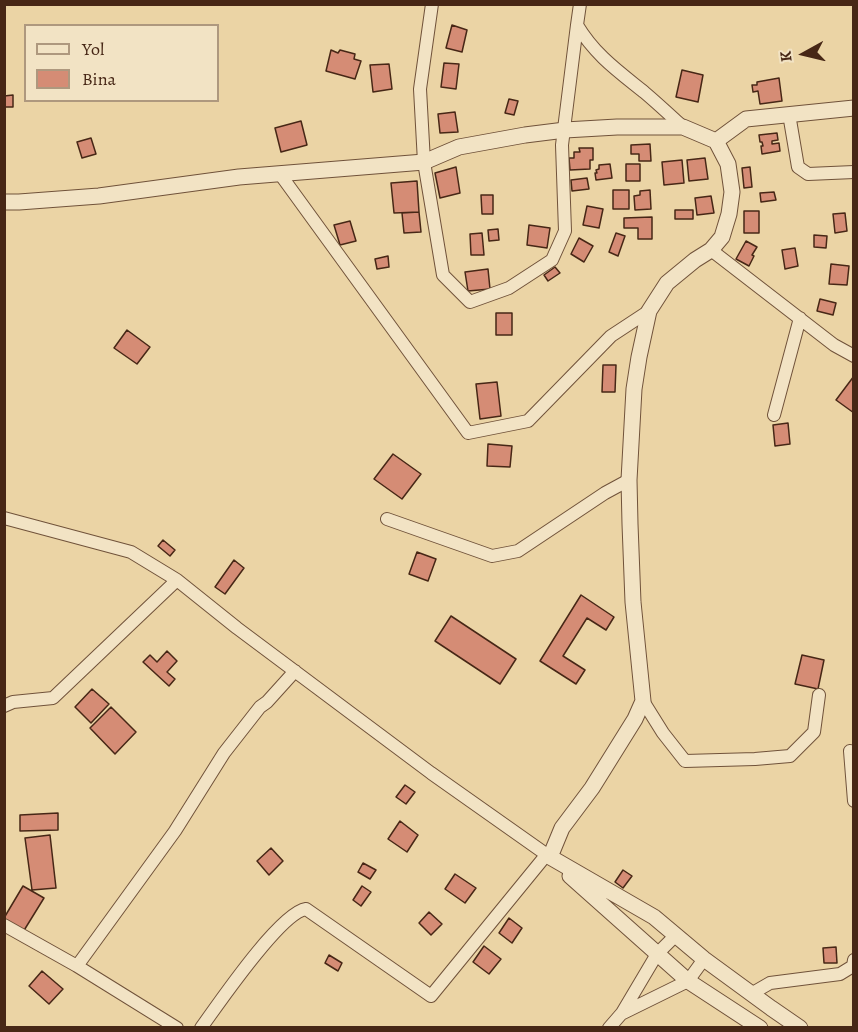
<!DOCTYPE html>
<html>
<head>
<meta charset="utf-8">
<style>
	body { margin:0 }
	#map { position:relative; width:858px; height:1032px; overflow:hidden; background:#ebd4a5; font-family:Alegreya,serif }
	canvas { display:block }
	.frame { position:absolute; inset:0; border:6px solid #472716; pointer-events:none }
	.legend { position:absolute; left:24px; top:24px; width:195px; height:78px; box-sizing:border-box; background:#f2e3c4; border:2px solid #ae987e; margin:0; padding:8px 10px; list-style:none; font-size:18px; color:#472716 }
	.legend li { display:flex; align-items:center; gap:12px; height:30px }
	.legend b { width:30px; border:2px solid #ae987e }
	.north { position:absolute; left:774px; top:24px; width:60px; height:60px; -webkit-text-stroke:4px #f2e3c4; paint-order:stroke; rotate:262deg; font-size:16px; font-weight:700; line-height:24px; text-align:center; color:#472716 }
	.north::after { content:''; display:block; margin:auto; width:21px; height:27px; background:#472716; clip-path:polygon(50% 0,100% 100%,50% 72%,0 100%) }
</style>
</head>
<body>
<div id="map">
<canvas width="858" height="1032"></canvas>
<div class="frame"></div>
<ul class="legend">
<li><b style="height:8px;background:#f2e3c4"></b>Yol</li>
<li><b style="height:16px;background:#d58c75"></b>Bina</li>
</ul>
<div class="north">K</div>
</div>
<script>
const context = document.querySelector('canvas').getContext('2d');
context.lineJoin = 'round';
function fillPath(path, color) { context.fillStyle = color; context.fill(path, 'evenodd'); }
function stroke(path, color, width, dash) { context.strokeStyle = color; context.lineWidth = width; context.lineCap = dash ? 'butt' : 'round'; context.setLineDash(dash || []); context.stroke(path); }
const building = new Path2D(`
	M452 25 467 30 462 52 446 48Z
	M331 50 338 53 340 50 355 54 354 59 361 61 355 79 326 71Z
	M444 63 459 64 456 89 441 87Z
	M389 64 392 89 373 92 370 65Z
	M682 70 703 75 698 102 676 97Z
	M779 78 782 101 760 104 758 91 753 92 752 85H757V82Z
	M13 95V107H4V96Z
	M509 99 518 101 514 115 505 113Z
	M455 112 458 132 440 133 438 114Z
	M301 121 307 145 281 152 275 128Z
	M777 133 778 140 772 141V144L779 143 780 151 762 154 761 146H763L762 142H760L759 135Z
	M91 138 96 154 82 158 77 142Z
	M650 144 651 161H639V154H631V145Z
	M579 148H593V160H590V169L570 170 569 158H574V152H580Z
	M705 158 708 179 689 181 687 160Z
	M682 160 684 183 664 185 662 162Z
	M610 164 612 178 596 180 595 173H597L596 170 599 169V165Z
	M626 164H640V181H626Z
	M456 167 460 193 440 198 435 173Z
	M750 167 752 187 744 188 742 168Z
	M587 178 589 189 572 191 571 180Z
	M417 181 419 212 394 213 391 183Z
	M613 190H629V209H613Z
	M650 190 651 209 635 210 634 196 640 195V191Z
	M774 192 776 200 761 202 760 193Z
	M481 195H493V214H482Z
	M711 196 714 213 697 215 695 198Z
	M587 206 603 209 599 228 583 225Z
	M675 210H693V219H675Z
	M744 211H759V233H744Z
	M419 212 421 232 404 233 402 213Z
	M845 213 847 231 835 233 833 214Z
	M652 217V239H638V228H624V218Z
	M350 221 356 241 340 245 334 225Z
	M529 225 550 228 547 248 527 245Z
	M498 229 499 240 489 241 488 230Z
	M482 233 484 255H471L470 234Z
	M616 233 625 236 618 256 609 252Z
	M814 235 827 236 826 248 814 247Z
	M579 238 593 246 584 262 571 254Z
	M746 241 757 247 752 255 754 256 749 266 736 259Z
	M795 248 798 266 785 269 782 250Z
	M388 256 389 267 377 269 375 259Z
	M831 264 849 266 847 285 829 284Z
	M555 267 560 273 548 281 544 275Z
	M488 269 490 289 468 291 465 272Z
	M820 299 836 303 833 315 817 311Z
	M496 313H512V335H496Z
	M127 330 150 347 137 364 114 348Z
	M603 365H616L615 392H602Z
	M854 376V413L836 400Z
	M497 382 501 416 480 419 476 384Z
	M788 423 790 444 775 446 773 425Z
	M488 444 512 446 510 467 487 466Z
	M393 454 421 474 402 499 374 479Z
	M163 540 175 550 170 556 158 546Z
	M417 552 436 559 428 581 409 574Z
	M234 560 244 568 225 594 215 587Z
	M581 595 614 617 606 630 587 618 563 656 585 670 576 684 540 661Z
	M451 616 516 659 500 684 435 641Z
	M167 651 177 661 167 672 175 679 169 686 143 662 150 655 157 662Z
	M802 655 824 660 818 689 795 684Z
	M92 689 109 704 91 723 75 707Z
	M111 707 136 732 115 754 90 728Z
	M405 785 415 792 406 804 396 797Z
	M58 813V830L20 831V815Z
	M400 821 418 835 407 852 388 839Z
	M50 835 56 888 32 890 25 838Z
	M271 848 283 861 269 875 257 861Z
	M363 863 376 870 370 879 358 872Z
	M623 870 632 876 623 888 615 882Z
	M455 874 476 888 465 903 445 889Z
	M23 886 44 898 23 932 4 921V918Z
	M362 886 371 892 361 906 353 900Z
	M429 912 442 924 431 935 419 923Z
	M509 918 522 928 512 943 499 933Z
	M484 946 501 959 489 974 473 962Z
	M836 947 837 963H824L823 948Z
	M329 955 342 963 338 971 325 963Z
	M42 971 63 989 49 1004 29 986Z`);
const minor = new Path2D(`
	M432 4 420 89 424 162 443 275 470 302 509 288 552 260 565 231 562 145 577 25
	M580 4 577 25C595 55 618 71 644 92 657 103 670 115 683 127
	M789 114 798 167 808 174 854 172
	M280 174 468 433 528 421 611 336 649 311
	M711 250 834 345 854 356
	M774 415 800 318
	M4 518 131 552 177 580 237 628 431 773 550 857
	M387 519 492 556 518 551 605 493 629 480
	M643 701 663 733 685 761 755 759 790 756 814 732 819 695
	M4 706 13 702 53 698 177 580
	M850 751 854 801
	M4 925 77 966 177 1028
	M77 966 175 831 224 753 260 707 267 702 295 671
	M751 994 770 983 840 974 853 966 854 960
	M623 1013 688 981 704 959
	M201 1028C219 1003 280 913 306 909L431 996 547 854
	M609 1028 622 1013 657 954 676 935`);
const tertiary = new Path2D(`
	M716 141 746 119 854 108
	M4 202H19L99 196 239 177 424 162 459 147 525 135 565 130 617 127H683L716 141 728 164 732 192 729 214 722 237 711 250 695 260 667 283 649 311 639 357 634 389 629 480 630 524 633 602 643 701 635 719 592 788 562 828 550 857
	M550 857 654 917 704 959 771 1008 800 1028
	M570 876 688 981 760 1028`);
fillPath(building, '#d58c75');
stroke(building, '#472716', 1.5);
stroke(minor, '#70523a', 14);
stroke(tertiary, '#70523a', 17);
stroke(minor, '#f2e3c4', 12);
stroke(tertiary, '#f2e3c4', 15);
</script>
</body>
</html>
